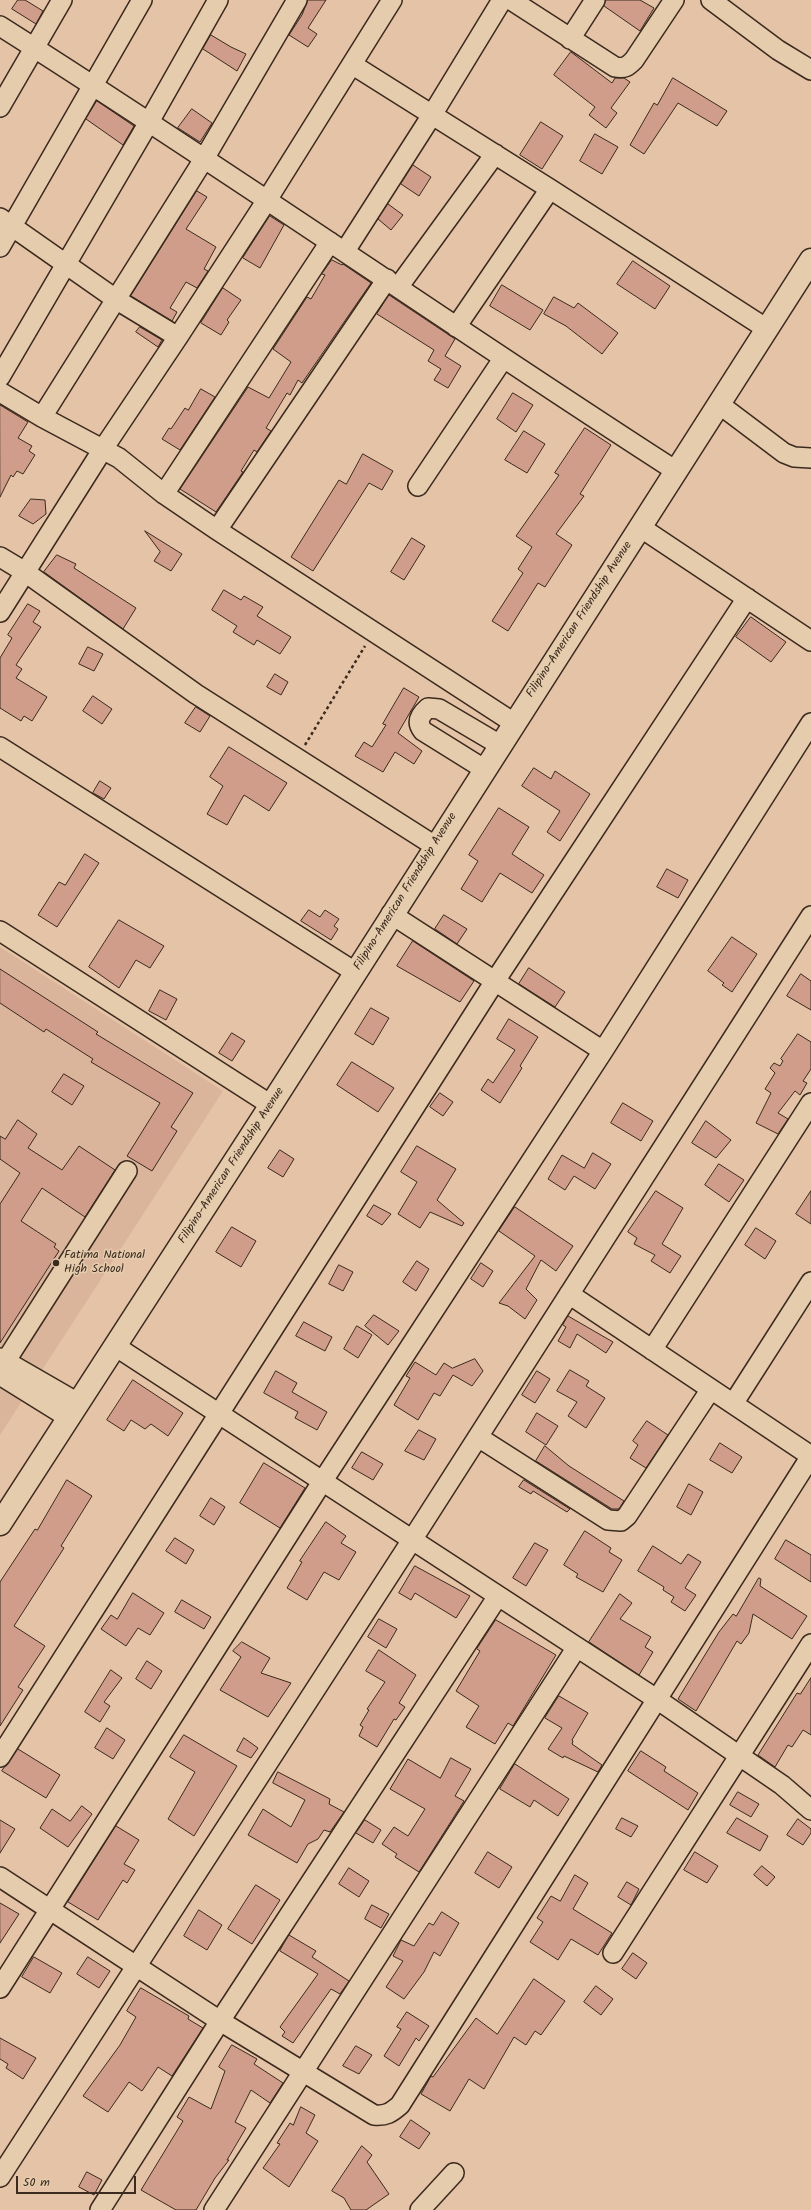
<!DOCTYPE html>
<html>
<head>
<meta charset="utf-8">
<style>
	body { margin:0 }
	#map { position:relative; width:811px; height:2210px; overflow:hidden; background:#e4c3a7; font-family:Kalam,sans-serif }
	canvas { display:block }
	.scale { position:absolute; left:16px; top:2176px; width:120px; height:18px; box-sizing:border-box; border:2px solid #3b2a1e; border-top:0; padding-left:5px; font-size:12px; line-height:14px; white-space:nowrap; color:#3b2a1e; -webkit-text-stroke:3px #e5ccad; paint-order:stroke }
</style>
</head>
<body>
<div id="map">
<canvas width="811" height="2210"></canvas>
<div class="scale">50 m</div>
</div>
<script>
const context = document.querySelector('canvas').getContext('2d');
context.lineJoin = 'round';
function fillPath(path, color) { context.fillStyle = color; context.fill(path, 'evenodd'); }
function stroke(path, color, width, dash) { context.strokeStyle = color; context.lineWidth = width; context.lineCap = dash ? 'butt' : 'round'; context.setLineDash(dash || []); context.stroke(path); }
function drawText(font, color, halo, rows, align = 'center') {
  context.font = font + ' Kalam,sans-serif'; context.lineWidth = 3; context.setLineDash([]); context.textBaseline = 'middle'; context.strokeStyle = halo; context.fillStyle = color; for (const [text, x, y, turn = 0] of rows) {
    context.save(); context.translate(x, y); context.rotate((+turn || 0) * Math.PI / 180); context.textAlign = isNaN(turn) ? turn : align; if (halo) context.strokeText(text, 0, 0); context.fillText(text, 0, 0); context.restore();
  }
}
const built = new Path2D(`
	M0 947 223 1091 0 1435Z`);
const building = new Path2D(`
	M18 0H25L43 11 36 24 12 9Z
	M308 0H326L308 28 317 34 308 47 289 35 302 15Z
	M606 0H640L654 8 640 31 604 6Z
	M211 35 231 47 246 54 237 71 203 49Z
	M571 52 612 83 615 78H624L630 82 611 108 617 113 606 128 589 115 595 107 554 75Z
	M673 78 727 111 717 126 678 103 644 154 630 145 654 103 657 105Z
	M97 101 134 126 123 145 86 119Z
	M192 109 212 123 200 142 178 128Z
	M541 122 563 136 542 169 520 155Z
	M595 134 618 147 602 174 580 161Z
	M413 165 431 177 419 196 401 184Z
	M197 191 207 197 186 229 216 247 204 269 208 271 197 288 186 282 170 308 177 312 172 321 131 296Z
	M388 204 403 215 391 230 378 219Z
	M270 216 284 225 260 268 243 258Z
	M332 260 342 265 343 264 371 283 302 383 298 380 290 395 287 393 266 428 271 431 257 452 254 450 241 471 243 472 216 512 180 489 248 387 269 398 291 362 273 349 307 297 311 299 325 275 322 274Z
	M633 261 670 286 655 309 617 284Z
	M502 285 543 310 530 330 490 306Z
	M223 288 241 300 227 320 229 322 221 335 201 323Z
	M389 295 455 339 445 356 461 366 448 388 434 380 441 369 428 361 434 350 377 314Z
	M554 297 574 308 578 303 618 333 602 354 566 326 544 314Z
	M140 327 162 340 158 347 136 332Z
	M201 389 215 397 180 450 162 439 169 428 171 429 185 408 188 410Z
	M513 393 533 405 516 432 497 419Z
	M0 405 28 422 18 438 32 446 29 451 35 455 23 474 17 471 13 477 11 475 0 497Z
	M585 428 611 445 580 494 584 496 556 534 572 545 545 587 538 583 508 631 492 621 523 573 518 569 532 547 516 536 559 475 555 473Z
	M524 431 545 444 527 473 505 460Z
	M363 454 393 471 382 490 369 483 313 571 291 557 339 480 346 484Z
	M31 499 45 500 46 514 33 524 19 516Z
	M145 531 182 554 171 571 154 561 160 552Z
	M412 538 425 546 404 580 391 572Z
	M57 555 76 564 74 568 136 608 123 629 44 572Z
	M224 590 241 600 244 596 263 607 257 616 291 637 280 654 257 640 254 645 233 632 237 626 212 610Z
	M28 604 40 611 33 622 41 627 16 665 22 669 16 678 47 697 32 721 24 716 21 721 0 708V658L12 638 8 635Z
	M751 617 786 642 771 662 736 637Z
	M88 647 103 654 94 671 79 664Z
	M275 674 288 682 281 695 267 687Z
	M404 688 419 697 398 733 422 751 414 764 395 752 383 772 355 756 364 742 372 747 386 725 383 724Z
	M93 696 112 709 102 724 83 711Z
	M196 707 210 716 200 732 185 723Z
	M229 747 287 783 269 811 244 795 227 825 207 814 223 786 210 777Z
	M534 768 551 779 555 771 590 794 560 841 547 832 560 811 522 786Z
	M100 781 111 788 104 799 93 793Z
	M499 808 529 827 512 854 544 875 532 893 500 873 482 902 461 889 478 861 469 855Z
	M85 854 99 863 57 927 38 915 59 882 65 885Z
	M667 869 688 880 678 898 657 887Z
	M309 910 320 917 325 910 339 919 334 926 338 929 331 940 301 921Z
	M444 915 467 929 457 944 435 929Z
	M119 920 164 946 150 968 136 960 119 988 89 967Z
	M732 937 757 954 732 992 722 985 724 983 708 971Z
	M413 941 474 981 460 1002 397 966Z
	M529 968 565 992 555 1007 519 984Z
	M0 969 98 1032 96 1034 193 1093 171 1127 177 1131 152 1171 127 1156 160 1103 91 1062 93 1059 46 1029 44 1032 0 1003Z
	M801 974 811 981V1010L787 996Z
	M160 990 177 999 166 1020 149 1011Z
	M371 1008 389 1018 373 1045 355 1034Z
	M509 1019 538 1037 520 1066 522 1068 500 1103 481 1090 488 1079 493 1083 515 1050 497 1039Z
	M232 1033 245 1041 232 1061 219 1053Z
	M798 1034 811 1042V1069L803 1081 807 1083 800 1095 795 1091 778 1113 788 1119 778 1134 756 1123 771 1093 765 1089 775 1073 770 1068 774 1063 780 1066 783 1061 781 1059Z
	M352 1062 394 1088 378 1112 337 1085Z
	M64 1074 84 1086 72 1105 52 1092Z
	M440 1093 453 1102 443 1116 430 1107Z
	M623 1103 653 1121 641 1141 611 1123Z
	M18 1120 37 1134 28 1148 62 1170 79 1146 115 1170 85 1217 42 1188 21 1221 56 1244 54 1247 59 1251 0 1343V1204L20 1173 0 1159V1136L5 1139Z
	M706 1121 731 1140 716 1158 692 1143Z
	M417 1146 456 1169 437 1200 464 1223 462 1226 430 1212 420 1228 398 1214 417 1182 401 1172Z
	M280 1150 294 1159 283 1177 268 1168Z
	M593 1153 611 1164 595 1189 574 1176 565 1190 548 1179 562 1155 584 1168Z
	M719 1164 744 1180 729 1202 705 1185Z
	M656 1191 683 1208 662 1244 681 1256 670 1273 651 1261 655 1255 634 1244 637 1238 628 1232Z
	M811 1191V1224L796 1214Z
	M374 1205 391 1214 382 1225 367 1216Z
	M515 1207 573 1246 556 1271 541 1260 526 1289 537 1300 525 1319 508 1306 499 1303 535 1256 499 1231Z
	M232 1227 256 1241 241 1267 216 1252Z
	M756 1228 776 1241 765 1259 745 1245Z
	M417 1261 429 1269 416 1291 403 1282Z
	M481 1263 493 1271 483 1287 471 1279Z
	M339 1265 353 1272 343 1291 329 1284Z
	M374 1315 399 1331 388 1345 365 1326Z
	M568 1316 613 1342 606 1353 577 1334 570 1348 558 1341 566 1327 563 1325Z
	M304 1322 332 1337 325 1351 296 1336Z
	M357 1326 372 1335 358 1358 344 1349Z
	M475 1359 483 1371 472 1386 453 1375 440 1396 434 1393 418 1420 394 1405 410 1378 406 1376 415 1362 436 1375 444 1363 452 1368Z
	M570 1370 589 1381 586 1386 605 1398 586 1428 568 1416 577 1402 557 1391Z
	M276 1371 297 1383 292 1392 327 1412 317 1430 295 1418 298 1412 264 1393Z
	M537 1371 550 1379 535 1403 522 1395Z
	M133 1380 183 1413 168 1436 151 1424 145 1429 131 1420 124 1431 107 1420Z
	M537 1413 558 1426 546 1445 526 1432Z
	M647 1421 668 1435 646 1468 630 1458 638 1445 633 1441Z
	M419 1430 436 1439 424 1460 405 1451Z
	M720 1443 742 1457 732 1473 710 1460Z
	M545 1446 569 1466 624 1501 619 1509H612L536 1461Z
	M362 1452 383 1464 373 1480 352 1468Z
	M264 1463 305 1488 280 1528 240 1503Z
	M67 1480 92 1496 61 1546 64 1548 14 1626 45 1646 18 1687 23 1690 0 1726V1582L35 1529 37 1530Z
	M524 1480 570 1509 567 1512 533 1491 531 1494 519 1487Z
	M689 1484 703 1492 691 1515 677 1507Z
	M211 1498 225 1507 214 1525 200 1516Z
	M326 1522 346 1536 341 1543 356 1552 339 1580 324 1572 307 1600 287 1588 302 1562 300 1561Z
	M585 1531 611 1548 609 1552 622 1560 603 1592 576 1577 578 1574 564 1565Z
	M175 1538 194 1550 186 1564 166 1551Z
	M786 1540 811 1555V1582L775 1559Z
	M535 1543 548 1550 526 1586 513 1578Z
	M653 1546 681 1564 688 1554 701 1562 685 1588 696 1595 685 1611 671 1602 674 1597 663 1590 664 1587 638 1571Z
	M415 1566 470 1596 456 1618 415 1593 411 1600 399 1593Z
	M759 1578 761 1579 760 1586 807 1616 792 1639 753 1614 749 1633 741 1644 737 1641 696 1711 678 1699 719 1632 733 1614 736 1616Z
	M133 1593 164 1613 150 1635 138 1628 126 1646 101 1629 111 1615 117 1619Z
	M620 1594 632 1603 620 1619 651 1637 645 1647 653 1652 639 1675 589 1642Z
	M182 1600 211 1617 204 1629 175 1612Z
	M379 1619 397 1629 386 1648 368 1637Z
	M496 1620 556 1655 513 1726 508 1723 495 1744 466 1727 479 1706 456 1691 480 1651 477 1649Z
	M242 1642 270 1658 261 1673 291 1683 268 1717 220 1690 241 1657 233 1651Z
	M379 1650 416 1675 399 1703 405 1707 396 1720 394 1719 377 1747 359 1736 363 1727 360 1725 369 1710 367 1709 385 1682 366 1671Z
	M147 1661 162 1671 151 1689 136 1679Z
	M111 1670 122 1678 104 1702 110 1706 100 1722 85 1712Z
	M811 1678V1735L803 1730 792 1747 788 1745 775 1767 758 1755 797 1693 800 1694Z
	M559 1696 588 1713 572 1740 573 1741 572 1744 602 1765 598 1772 564 1756 563 1758 548 1749 562 1728 545 1718Z
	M107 1728 125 1740 113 1759 95 1748Z
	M184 1735 237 1766 194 1836 168 1819 195 1772 170 1757Z
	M244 1738 258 1748 251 1758 237 1751Z
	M18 1749 60 1775 46 1798 2 1771Z
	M641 1751 666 1767 664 1771 698 1793 688 1810 628 1771Z
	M451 1758 471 1769 455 1796 464 1801 419 1872 395 1857 397 1854 382 1844 394 1827 408 1836 425 1809 390 1789 408 1759 440 1778Z
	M515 1764 569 1799 558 1816 534 1800 530 1807 500 1789Z
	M278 1772 330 1799 329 1804 344 1812 330 1832 324 1830 318 1839 308 1844 297 1863 248 1835 263 1809 291 1827 305 1800 273 1783Z
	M738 1792 759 1804 751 1817 730 1805Z
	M82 1806 92 1814 68 1847 40 1828 52 1809 70 1821Z
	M622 1818 638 1826 631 1837 616 1829Z
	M737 1818 768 1836 760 1851 727 1833Z
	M798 1819 811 1829V1833L803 1845 787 1835Z
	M0 1820 15 1829 0 1853Z
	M365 1820 381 1830 373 1843 356 1833Z
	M116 1826 139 1840 124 1864 135 1870 127 1883 123 1880 98 1920 68 1902Z
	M488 1852 512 1867 499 1888 475 1873Z
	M695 1852 718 1866 707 1883 684 1870Z
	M762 1866 775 1877 767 1886 754 1875Z
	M349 1868 369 1881 359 1897 339 1884Z
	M575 1875 588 1883 573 1909 612 1933 598 1955 571 1939 558 1960 530 1942 543 1922 537 1918 551 1896 560 1901Z
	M627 1882 639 1889 631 1905 618 1897Z
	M256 1885 280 1900 252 1944 228 1929Z
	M0 1903 19 1914 0 1943Z
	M372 1905 389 1914 381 1928 365 1919Z
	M199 1910 222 1925 207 1950 184 1936Z
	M442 1912 459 1923 440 1956 434 1952 424 1972 404 1999 386 1987 403 1961 393 1956 401 1940 414 1946 429 1923 433 1925Z
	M289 1935 316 1951 312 1957 349 1981 340 1994 331 1989 293 2043 282 2036 285 2032 280 2027 318 1974 280 1951Z
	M633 1953 647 1963 636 1979 622 1969Z
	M34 1957 62 1973 50 1993 22 1977Z
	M88 1957 110 1971 99 1988 77 1974Z
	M534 1979 565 2001 541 2035 535 2031 526 2045 514 2037 484 2089 469 2079 450 2111 421 2094 431 2076 433 2077 476 2018 497 2034Z
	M596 1986 613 1999 601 2015 584 2002Z
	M141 1988 189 2016 188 2019 203 2028 172 2076 158 2067 142 2091 129 2082 108 2112 83 2096 120 2045 136 2017 127 2011Z
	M407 2012 429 2026 419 2041 416 2038 399 2066 384 2056 401 2029 397 2027Z
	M0 2038 36 2058 23 2079 6 2068 8 2064 0 2059Z
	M232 2045 257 2059 254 2064 283 2083 270 2103 251 2090 235 2122 246 2128 227 2160H229L215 2178 196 2210H176L141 2190 183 2121 177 2117 189 2097 211 2109 225 2071 219 2067Z
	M356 2046 372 2055 359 2074 343 2066Z
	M301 2107 315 2115 306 2133 318 2141 289 2187 263 2168 280 2144 277 2143 290 2123 293 2125Z
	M411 2120 430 2133 419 2149 400 2137Z
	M362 2146 372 2155 367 2162 389 2194 366 2210H351L344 2198 332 2191Z
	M87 2172 102 2180 94 2195 79 2187Z`);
const path = new Path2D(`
	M305 745 365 646`);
const minor = new Path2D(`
	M511 0 615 67C625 69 628 66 634 60L674 0
	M711 0 778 50 811 70
	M0 26C228 170 449 325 676 471
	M570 39 595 0
	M353 65 550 189 767 329
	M0 107 62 0
	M0 218 117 300 178 337
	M0 247 142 0
	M345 251 432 115 502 0
	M399 286 495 154
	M456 327 550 189
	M0 377 149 122 218 0
	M0 392 42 417 119 458 164 494 217 530 514 723
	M719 404 784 453 794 457 811 458
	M42 417 204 159 297 0
	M418 486 503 359
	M164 494 330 242
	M640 527 811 641
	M217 530 387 279
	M0 557 25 572 196 694 435 846
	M0 612 103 449 178 337 267 200 392 0
	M0 747 355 972
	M484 769 423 731C416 722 420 715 428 708L439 709 500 745
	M391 914 603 1051
	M0 931 271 1105
	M569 1294 811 1456
	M115 1346 658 1700 782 1785 811 1810
	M652 1350 811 1103
	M0 1358 78 1403
	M0 1370 127 1171
	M0 1375 69 1418
	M733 1404 811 1282
	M478 1437 608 1520 621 1521 627 1516 711 1389
	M0 1757 495 981 747 598
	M0 1877 220 2021 374 2115C386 2116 391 2113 400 2105L811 1456
	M613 1953 811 1644
	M0 1988 322 1482 603 1051 811 723
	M0 2177 412 1540 811 916
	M100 2210 220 2021 498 1596
	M214 2210 577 1647
	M420 2210 454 2173`);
const major = new Path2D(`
	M0 1524 271 1105 811 260`);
const markers = [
	[56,1263,4,"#3b2a1e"]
];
const streetNames = [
	["Filipino-American Friendship Avenue",580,620,-57],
	["Filipino-American Friendship Avenue",406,892,-58],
	["Filipino-American Friendship Avenue",232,1166,-57]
];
const poiNames = [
	["Fatima National",64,1256],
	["High School",64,1270]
];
fillPath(built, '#dbb59b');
fillPath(building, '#cf9d89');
stroke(building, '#3b2a1e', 1);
stroke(minor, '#3b2a1e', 22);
stroke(major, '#3b2a1e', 25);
stroke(path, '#3b2a1e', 2.5, [3, 3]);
stroke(minor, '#e5ccad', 19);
stroke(major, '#e5ccad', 22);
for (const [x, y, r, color] of markers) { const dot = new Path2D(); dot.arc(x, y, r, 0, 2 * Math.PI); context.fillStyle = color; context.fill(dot); stroke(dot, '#e5ccad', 1.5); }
drawText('12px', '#3b2a1e', '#e5ccad', streetNames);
drawText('12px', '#3b2a1e', '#e5ccad', poiNames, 'left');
</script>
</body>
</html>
